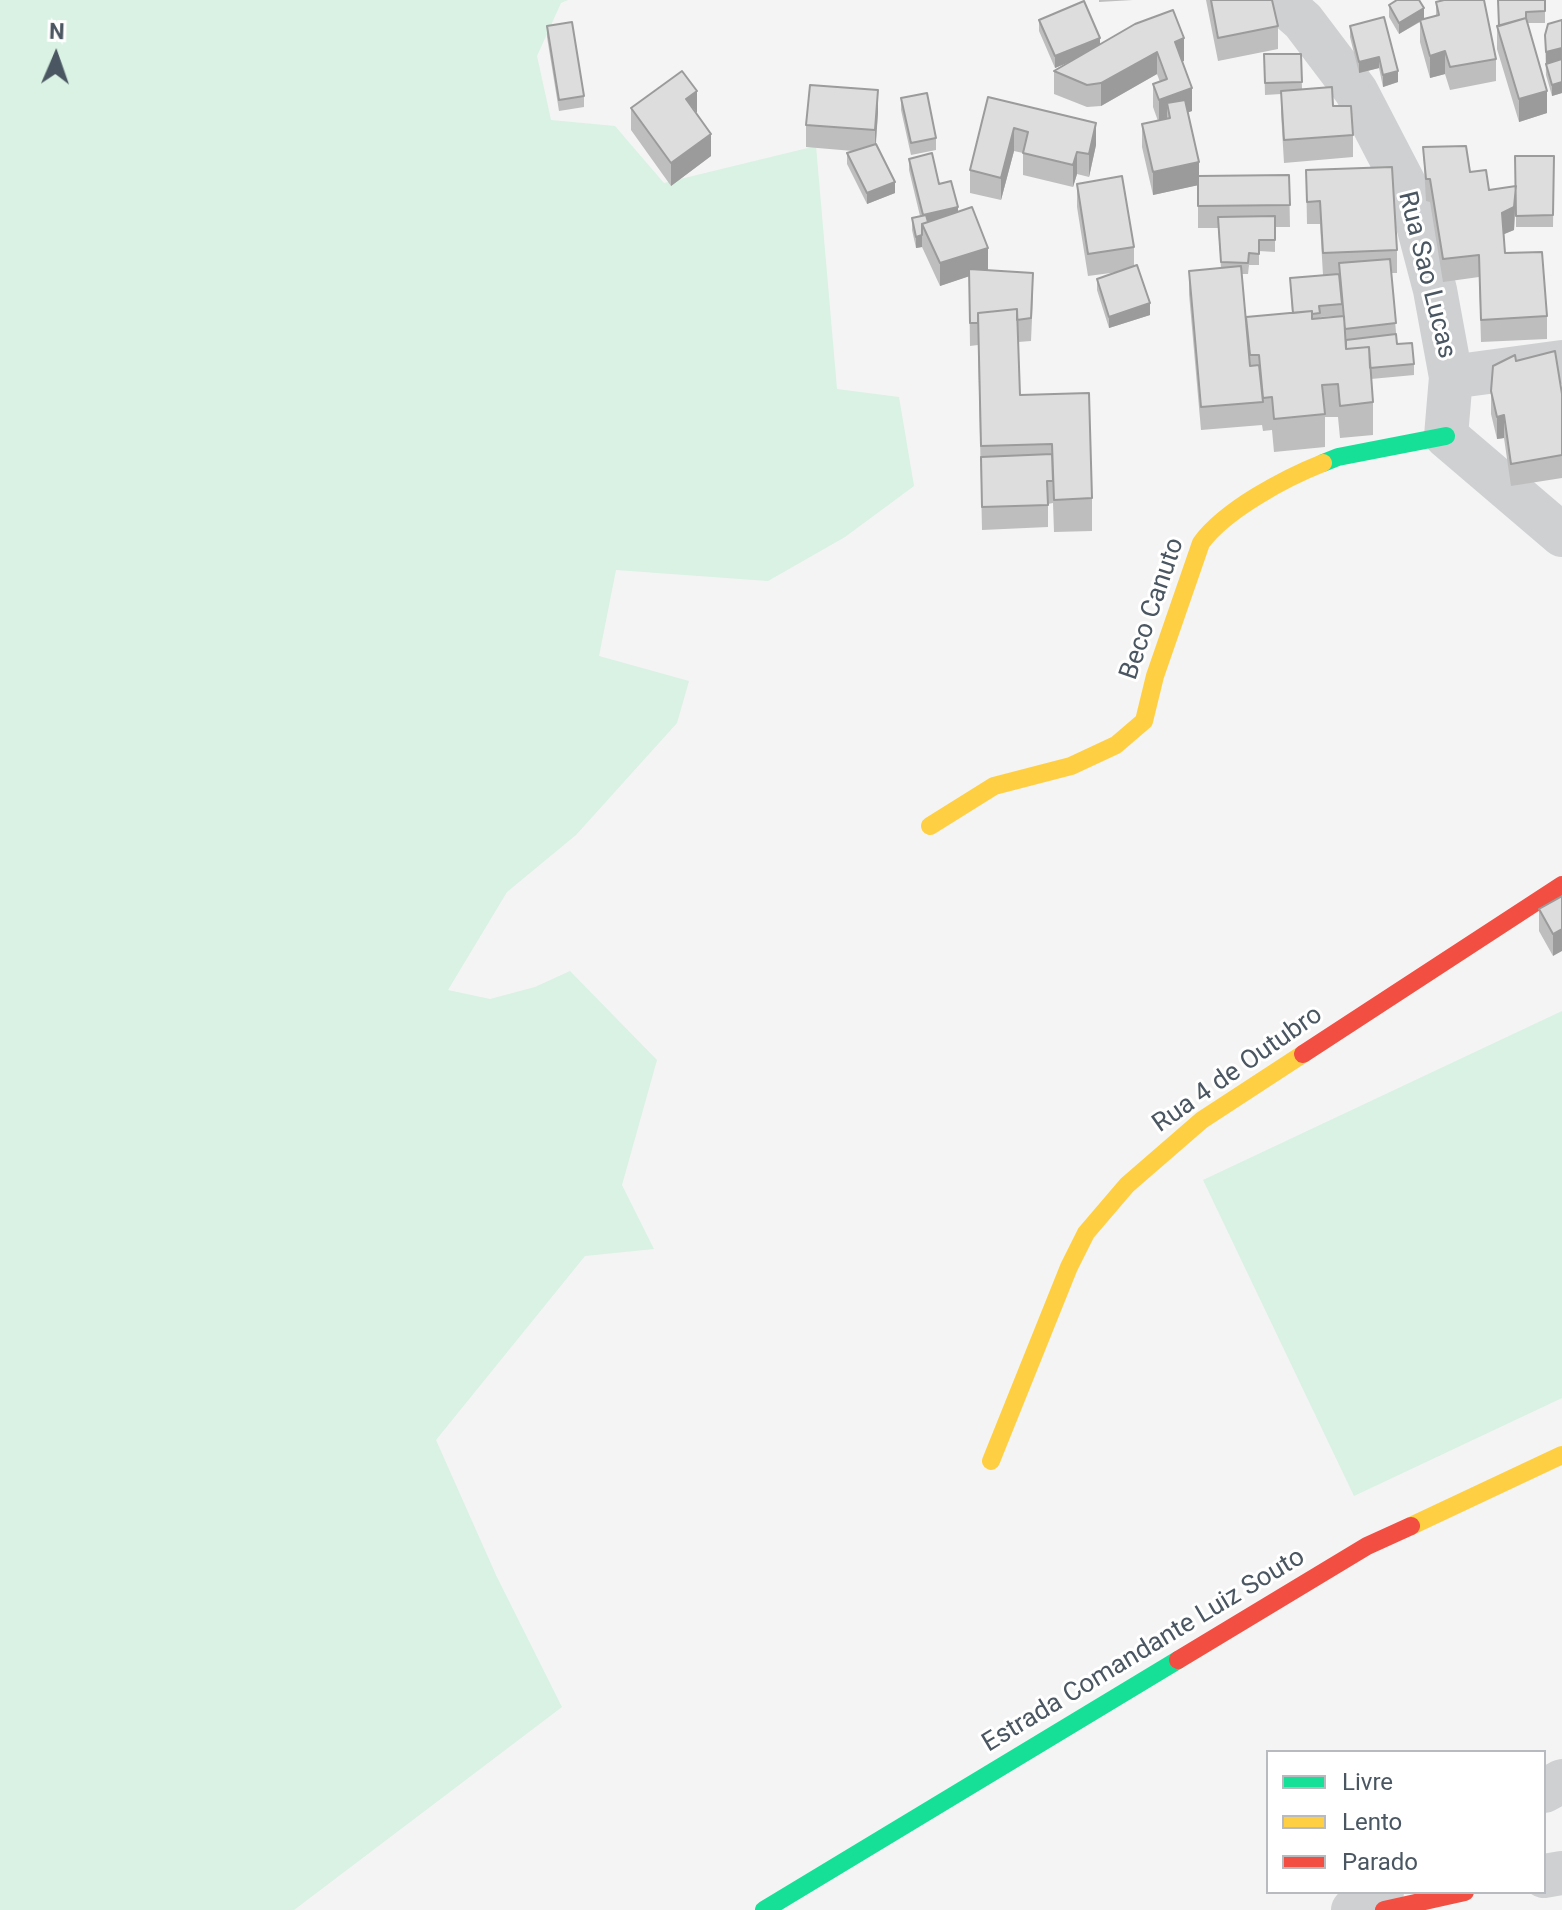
<!DOCTYPE html>
<html>
<head>
<meta charset="utf-8">
<style>
	body { margin:0 }
	#map { position:relative; width:1562px; height:1910px; overflow:hidden; background:#f4f4f4; font-family:Roboto,sans-serif }
	canvas { display:block }
	.legend { position:absolute; left:1266px; top:1750px; width:280px; height:144px; box-sizing:border-box; background:#fff; border:2px solid #b7bbc0; margin:0; padding:10px 14px; list-style:none; font-size:24px; color:#4a5661 }
	.legend li { display:flex; align-items:center; gap:16px; height:40px }
	.legend b { width:40px; border:2px solid #b7bbc0 }
	.north { position:absolute; left:16px; top:16px; width:80px; height:80px; -webkit-text-stroke:6px #fff; paint-order:stroke; rotate:2deg; font-size:22px; font-weight:700; line-height:32px; text-align:center; color:#4a5661 }
	.north::after { content:''; display:block; margin:auto; width:28px; height:36px; background:#4a5661; clip-path:polygon(50% 0,100% 100%,50% 72%,0 100%) }
</style>
</head>
<body>
<div id="map">
<canvas width="1562" height="1910"></canvas>
<ul class="legend">
<li><b style="height:10px;background:#16e098"></b>Livre</li>
<li><b style="height:10px;background:#ffcf43"></b>Lento</li>
<li><b style="height:10px;background:#f24e42"></b>Parado</li>
</ul>
<div class="north">N</div>
</div>
<script>
const context = document.querySelector('canvas').getContext('2d');
context.lineJoin = 'round';
function fillPath(path, color) { context.fillStyle = color; context.fill(path, 'evenodd'); }
function stroke(path, color, width, dash) { context.strokeStyle = color; context.lineWidth = width; context.lineCap = dash ? 'butt' : 'round'; context.setLineDash(dash || []); context.stroke(path); }
function drawText(font, color, halo, rows, align = 'center') {
  context.font = font + ' Roboto,sans-serif'; context.lineWidth = 6; context.setLineDash([]); context.textBaseline = 'middle'; context.strokeStyle = halo; context.fillStyle = color; for (const [text, x, y, turn = 0] of rows) {
    context.save(); context.translate(x, y); context.rotate((+turn || 0) * Math.PI / 180); context.textAlign = isNaN(turn) ? turn : align; if (halo) context.strokeText(text, 0, 0); context.fillText(text, 0, 0); context.restore();
  }
}
const green = new Path2D(`
	M0 0H568L561 3 537 56 551 120 615 126 664 183 816 146 837 389 899 397 914 486 845 537 768 581 616 570 599 656 689 681 677 723 576 835 507 892 448 990 490 999 535 987 570 971 657 1060 622 1185 654 1249 585 1256 436 1440 496 1575 562 1707 294 1910H0Z
	M1562 1011V1398L1354 1496 1203 1180Z`);
const street = new Path2D(`
	M1279 0 1303 21 1356 91 1410 195 1435 290 1451 377 1446 436 1562 535
	M1451 377 1562 362
	M1544 1791 1562 1781
	M1544 1876 1562 1873
	M1353 1910 1382 1892`);
const fast = new Path2D(`
	M1323 463 1338 457 1446 436
	M764 1910 1178 1660`);
const slow = new Path2D(`
	M930 826 994 786 1071 766 1116 745 1144 721 1155 676 1201 543C1225 510 1285 478 1323 463
	M991 1461 1069 1267 1086 1233 1127 1185 1202 1120 1303 1054
	M1411 1526 1562 1455`);
const jam = new Path2D(`
	M1303 1054 1562 885
	M1178 1660 1367 1546 1411 1526
	M1384 1910 1465 1892`);
const wall = new Path2D(`
	M1099 0H1133L1099 2Z
	M1206 0H1272L1278 26V49L1218 61Z
	M1545 0V23H1527L1547 113 1519 122 1497 49V26Z
	M1436 2 1496 59V81L1450 90 1445 74 1430 78 1420 42V22L1399 34 1389 17V5L1424 19 1436 16Z
	M1039 20 1100 45 1135 24 1184 61H1182L1192 111 1188 112 1199 176 1289 175 1290 227H1275V252L1259 251V265H1249L1248 274H1242L1246 327 1292 313 1290 278 1335 275H1323L1320 224H1307L1306 170 1397 250V273H1391L1397 344 1414 364V375L1371 379 1373 402V435L1340 438 1338 417H1325V447L1274 452 1272 430 1263 431 1262 425 1201 430 1189 294V271L1221 268 1218 228H1198V185L1153 195 1142 147V124L1158 121 1153 107V84L1160 82 1157 74 1101 106 1087 107 1054 94V71L1072 61 1055 68 1039 31ZM1342 316 1320 319V317Z
	M1562 20V93L1552 96 1546 75 1545 35Z
	M547 26 584 96V107L559 111 547 37Z
	M1350 26 1398 82 1383 87 1379 68 1359 73 1350 37Z
	M1264 54H1301L1302 89 1333 106 1353 135V157L1284 163 1281 113V94L1265 95Z
	M988 97 1096 145 1089 177 1077 174 1073 187 1023 175V153L1014 151 1001 200 970 193V170Z
	M901 98 936 138V150L911 155 901 110Z
	M631 108 696 113 711 156 671 186 631 130Z
	M878 112 876 144 895 193 867 204 847 164V153L853 151 806 147V125Z
	M1423 147 1470 172 1489 190 1516 186 1554 156 1553 227H1516V196L1514 230 1504 234 1505 253 1547 316V339L1481 342 1479 277 1443 282 1430 202 1426 201Z
	M909 159 939 184 958 212 988 270 1033 295 1031 341 1018 342 1020 395 1092 498V531L1054 532 1053 503 1048 504V527L982 530 978 345 970 346 969 276 940 286 922 247 916 248 912 230V218L920 216 909 170Z
	M1077 184 1134 247V266L1150 315 1109 328 1097 290V279L1118 272 1088 276 1077 207Z
	M1516 361 1562 394V478L1511 486 1504 438 1497 439 1491 414V391Z
	M1562 896 1553 956 1539 931V909Z`);
const shadedWall = new Path2D(`
	M1424 8V19L1399 34V23Z
	M1100 38V49L1055 68V56Z
	M1184 38V61L1175 64V42Z
	M1562 48V70L1546 64V75V52Z
	M1445 51V74L1430 78V56Z
	M1157 52V74L1101 106V83Z
	M1379 57V68L1359 73V62Z
	M1398 71V82L1383 87V75Z
	M1562 82V93L1552 96V85Z
	M1192 88V111L1170 119 1167 103V120L1159 123V100Z
	M878 90V112L875 153V130Z
	M697 91V113L686 99Z
	M1547 91V113L1519 122V99Z
	M1096 123V145L1089 177V154Z
	M1014 128V151L1001 200V178Z
	M711 134V156L671 186V163Z
	M1077 152V174L1073 187V165Z
	M1199 162V185L1153 195V172Z
	M895 182V193L867 204V193Z
	M1516 186 1514 230 1502 235V213Z
	M958 207V218L923 227V215Z
	M922 235V247L916 248V237Z
	M988 248V270L940 286V263Z
	M1150 303V315L1109 328V317Z
	M1504 415V438L1497 439V417Z
	M1562 929V951L1553 956V934Z`);
const building = new Path2D(`
	M1211 0H1272L1278 26 1218 38Z
	M1397 0H1419L1424 8 1399 23 1389 5Z
	M1444 0H1484L1496 59 1450 67 1445 51 1430 56 1420 20 1439 15 1436 2Z
	M1498 0H1545V11L1526 12V18L1499 26Z
	M1084 1 1100 38 1055 56 1039 20Z
	M1173 10 1184 38 1175 42 1192 88 1159 100 1153 84 1167 79 1157 52 1101 83 1087 85 1054 71 1135 24Z
	M1384 17 1398 71 1383 75 1379 57 1359 62 1350 26Z
	M1526 18 1547 91 1519 99 1497 26Z
	M1562 20V48L1546 52 1545 35 1548 24Z
	M572 22 584 96 559 100 547 26Z
	M1264 54H1301L1302 82 1265 83Z
	M1562 59V82L1552 85 1546 64Z
	M682 71 697 91 686 99 711 134 671 163 631 108Z
	M810 85 878 90 875 130 806 125Z
	M1332 87 1333 106H1351L1353 135 1284 140 1281 91Z
	M927 93 936 138 911 143 901 98Z
	M988 97 1096 123 1089 154 1077 152 1073 165 1023 153 1028 132 1014 128 1001 178 970 170Z
	M1185 100 1199 162 1153 172 1142 124 1170 118 1167 103Z
	M876 144 895 182 867 193 847 153Z
	M1466 146 1470 172 1486 170 1489 190 1516 186 1514 207 1502 213 1505 253 1542 252 1547 316 1481 320 1479 255 1443 259 1430 179H1426L1423 147Z
	M932 153 939 184 951 181 958 207 923 215 909 159Z
	M1515 156H1554L1553 215 1516 216Z
	M1392 167 1397 250 1323 253 1320 201 1307 202 1306 170Z
	M1289 175 1290 205 1198 206V176Z
	M1122 176 1134 247 1088 254 1077 184Z
	M972 207 988 248 940 263 922 224Z
	M926 215 928 222 922 224V235L916 237 912 218Z
	M1275 216V240H1259V254L1249 253 1248 263 1221 262 1218 217Z
	M1390 259 1396 323 1345 329 1339 263Z
	M1137 265 1150 303 1109 317 1097 279Z
	M1241 266 1250 366 1259 365 1263 402 1201 407 1189 271Z
	M969 269 1033 273 1031 318 1017 320V309L978 313V323H970Z
	M1339 274 1342 304 1319 306 1320 313 1312 314V311L1293 313 1290 278Z
	M1017 309 1020 395 1089 393 1092 498 1054 500 1052 444 981 446 978 313Z
	M1312 311V319L1344 316 1346 349 1369 347 1373 402 1340 406 1338 384 1322 385 1325 414 1274 419 1272 397 1263 398 1259 355H1250L1246 317Z
	M1396 334 1397 344 1412 343 1414 364 1370 368 1369 347 1346 349V340Z
	M1555 351 1562 394V455L1511 464 1504 415 1497 417 1491 391 1493 366 1515 355 1516 361Z
	M1052 454 1053 481H1047L1048 505 982 507 981 457Z
	M1562 896V929L1553 934 1539 909Z`);
const streetNames = [
	["Rua Sao Lucas",1426,275,76],
	["Beco Canuto",1153,609,-71],
	["Rua 4 de Outubro",1238,1070,-35],
	["Estrada Comandante Luiz Souto",1144,1651,-31]
];
fillPath(green, '#d9f2e3');
stroke(street, '#ced0d2', 44);
stroke(fast, '#16e098', 18);
stroke(slow, '#ffcf43', 18);
stroke(jam, '#f24e42', 18);
fillPath(wall, '#bebebf');
fillPath(shadedWall, '#9b9b9b');
fillPath(building, '#ddddde');
stroke(building, '#9b9b9b', 2);
drawText('26px', '#4a5661', '#fff', streetNames);
</script>
</body>
</html>
